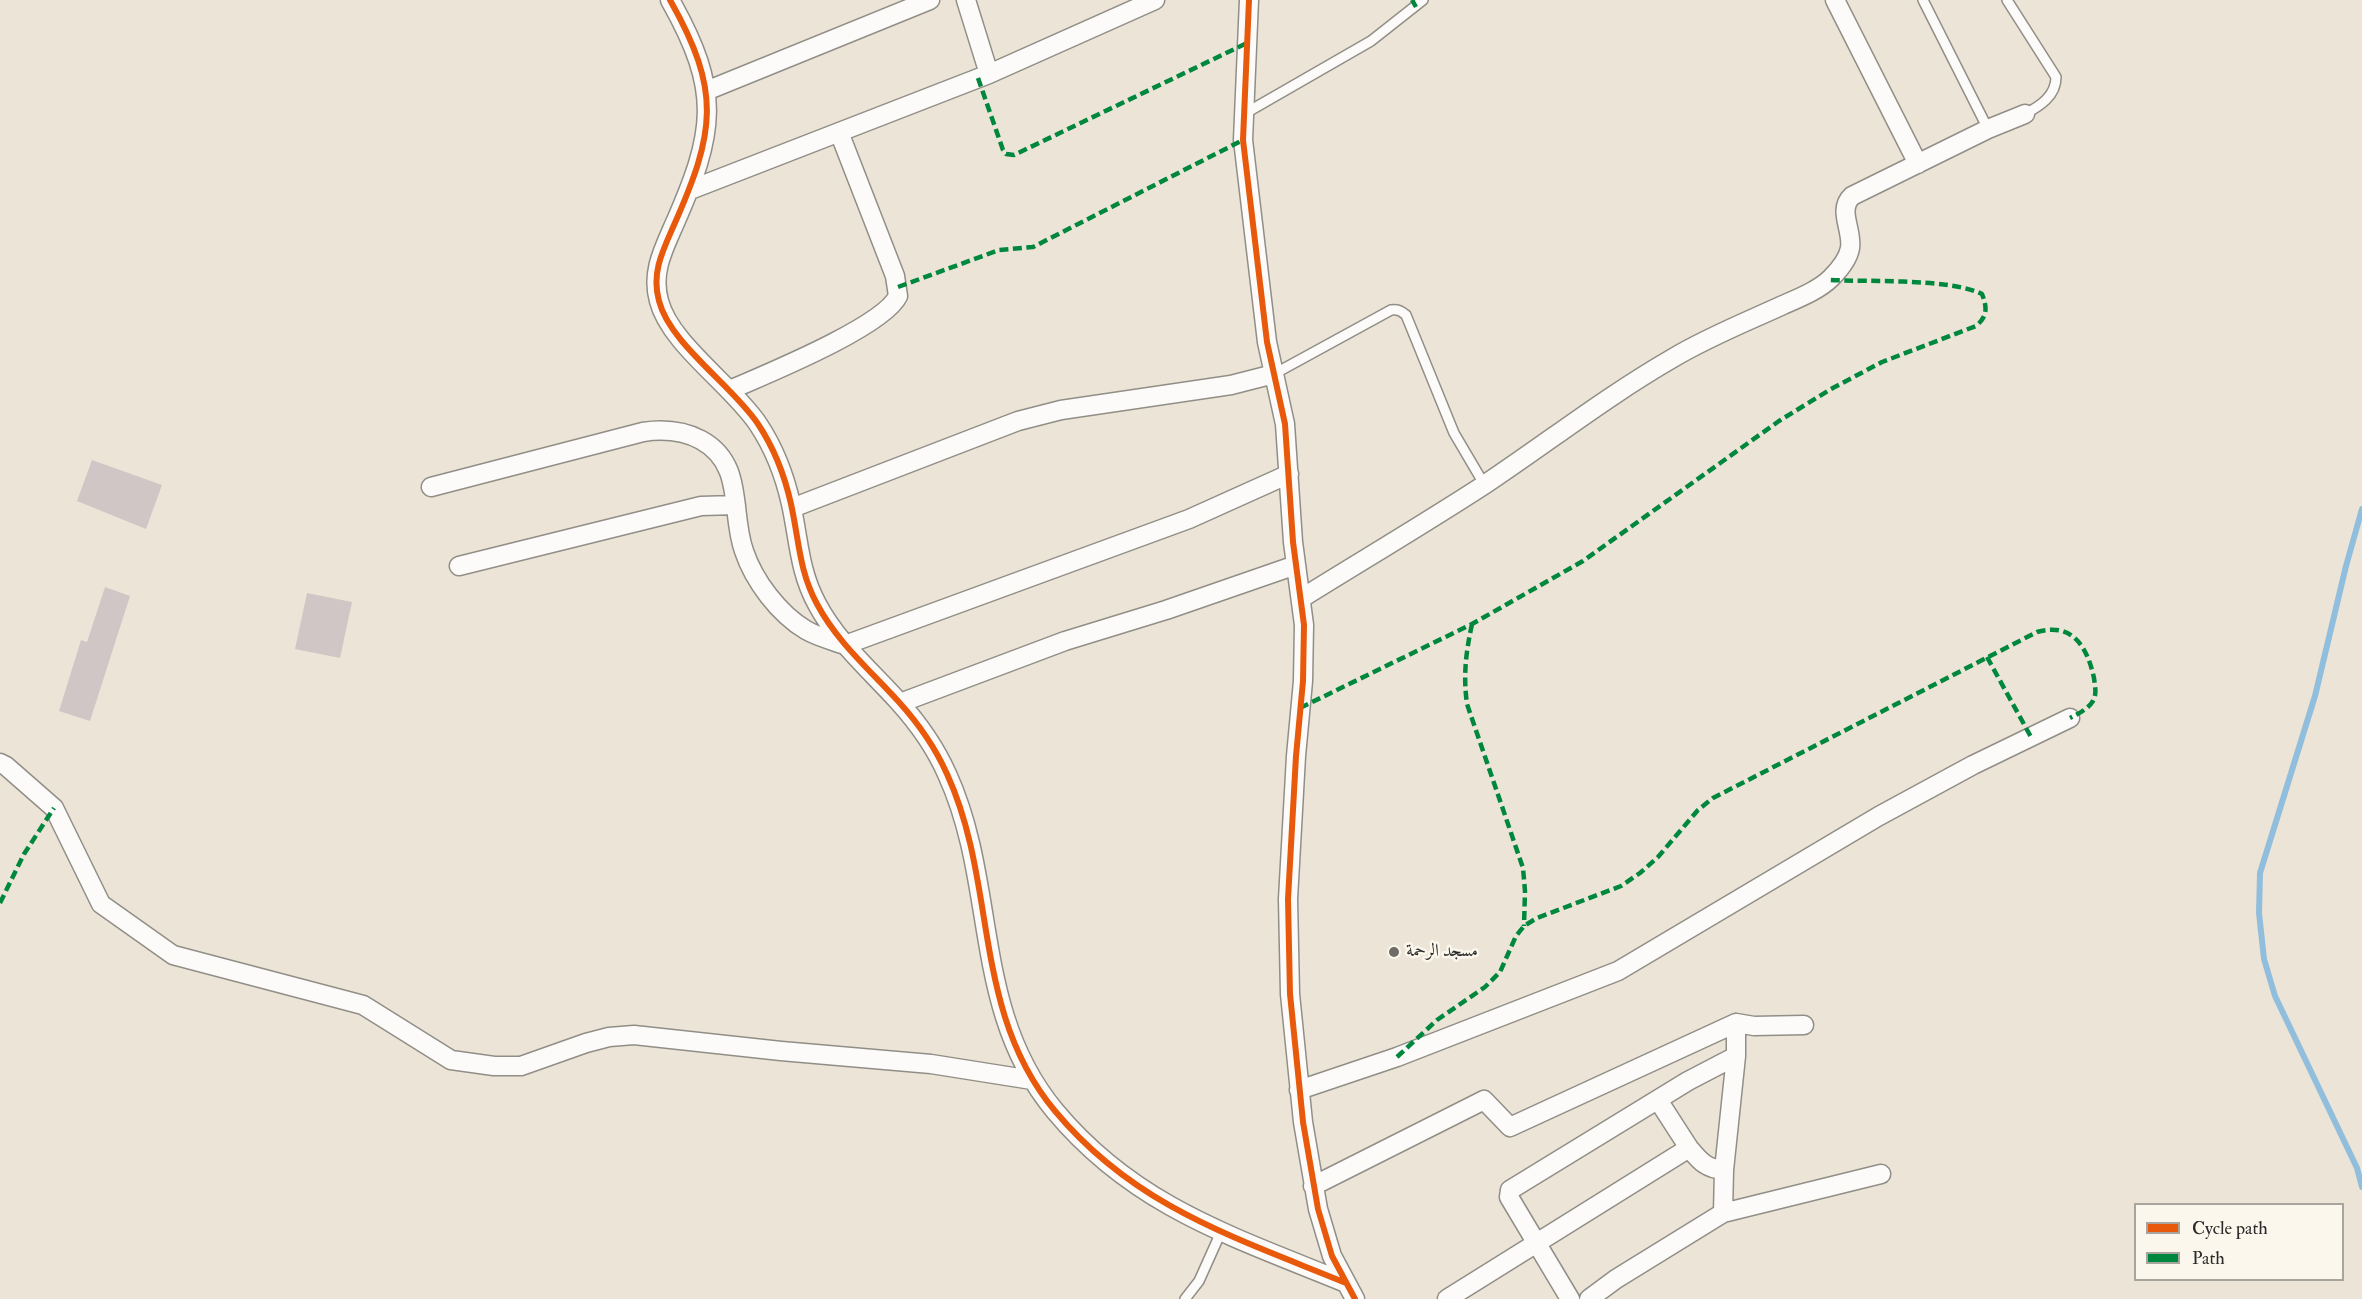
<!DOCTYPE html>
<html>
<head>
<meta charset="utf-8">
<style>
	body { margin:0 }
	#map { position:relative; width:2362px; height:1299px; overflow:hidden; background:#ece5d7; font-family:"IM FELL Double Pica",serif }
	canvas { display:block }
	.legend { position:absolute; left:2134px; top:1203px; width:210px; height:78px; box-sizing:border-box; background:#fbf7ec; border:2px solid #a8a59f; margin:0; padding:8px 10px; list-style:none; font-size:18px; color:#2b2b2b }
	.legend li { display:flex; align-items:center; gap:12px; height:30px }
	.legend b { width:30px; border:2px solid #a8a59f }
</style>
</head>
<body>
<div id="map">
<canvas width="2362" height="1299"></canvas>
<ul class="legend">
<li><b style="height:8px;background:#e8590c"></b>Cycle path</li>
<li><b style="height:8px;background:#00873e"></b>Path</li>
</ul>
</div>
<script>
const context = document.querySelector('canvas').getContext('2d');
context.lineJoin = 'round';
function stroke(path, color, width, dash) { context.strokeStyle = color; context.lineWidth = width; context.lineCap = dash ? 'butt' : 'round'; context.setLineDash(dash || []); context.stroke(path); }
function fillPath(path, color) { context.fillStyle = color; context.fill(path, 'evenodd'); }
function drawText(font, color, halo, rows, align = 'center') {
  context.font = font + ' "IM FELL Double Pica",Amiri,serif'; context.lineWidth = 5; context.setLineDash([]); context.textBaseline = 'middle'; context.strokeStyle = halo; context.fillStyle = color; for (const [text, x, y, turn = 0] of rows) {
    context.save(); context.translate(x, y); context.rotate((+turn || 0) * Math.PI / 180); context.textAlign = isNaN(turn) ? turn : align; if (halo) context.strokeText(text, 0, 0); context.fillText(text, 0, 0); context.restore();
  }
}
const stream = new Path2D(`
	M2362 509 2346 566 2315 696 2260 873 2259 913 2264 959 2275 996 2357 1168 2362 1187`);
const building = new Path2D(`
	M92 460 162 485 146 529 77 501Z
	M105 587 130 596 90 721 59 711 81 640 87 642Z
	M307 593 352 602 340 658 295 649Z`);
const lane = new Path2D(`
	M1923 0 1988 129
	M2007 0 2056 77C2056 96 2040 106 2025 114
	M1244 114 1371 41 1423 0
	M1274 374 1391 310C1398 309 1401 311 1406 315L1454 433 1484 484
	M1185 1299 1199 1281 1221 1232`);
const street = new Path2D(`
	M670 0C722 92 715 132 674 225 663 250 651 273 659 301 670 344 732 385 758 424 774 448 785 477 791 504 799 540 799 571 817 604 837 642 870 670 898 701 918 723 935 747 947 774 998 885 971 1010 1055 1111 1135 1207 1234 1237 1346 1283
	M966 0 989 74 1155 0
	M1249 0 1243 140 1267 342 1285 424 1293 542 1304 625 1303 681 1296 756 1288 899 1290 994 1303 1122 1318 1209 1332 1256 1355 1299
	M1835 0 1918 164
	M706 91 930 0
	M690 190 989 74
	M730 390C764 375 883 327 898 296L895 276 839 132
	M431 487 643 432C663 429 682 430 701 440 745 464 730 512 744 551 754 581 779 614 806 630 818 637 831 640 845 645L1189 519 1289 474
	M792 508 1018 421 1061 410 1231 385 1274 374
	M459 566 701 506 736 505
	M1302 598C1363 560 1424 524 1484 485 1547 443 1607 396 1673 358 1708 337 1746 322 1783 305 1799 298 1819 290 1831 278 1839 270 1848 260 1850 248 1853 230 1837 210 1852 196L1988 129 2025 114
	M900 703 1065 641 1166 610 1296 565
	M0 763 6 766 54 808 101 904 173 955 363 1005 451 1060 494 1066H521L586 1043 609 1037 634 1035 781 1051 931 1064 1032 1080
	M1299 1090 1397 1057 1618 971 1879 816 1973 765 2070 718
	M1689 1148C1700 1161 1706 1169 1724 1170
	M1313 1186 1484 1100 1510 1127 1736 1023 1754 1026 1804 1025
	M1723 1213 1724 1170 1736 1056
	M1447 1299 1689 1148 1658 1100
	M1570 1299 1509 1197 1510 1190 1688 1081 1736 1056V1023
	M1589 1299 1616 1279 1723 1213 1881 1174`);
const quiet = new Path2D(`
	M1412 0 1416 7
	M978 78 1003 150 1006 154 1014 155 1247 43
	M898 287 999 250 1033 247 1243 140
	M1472 624C1466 652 1463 675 1467 704L1523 868 1525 891 1524 926
	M1987 657 2031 737
	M1300 708 1472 624 1583 561 1779 421 1831 389 1882 362 1976 326C1988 316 1987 307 1982 294 1949 278 1869 282 1830 280
	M0 903 24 854 54 808
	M1397 1057 1437 1020 1485 987 1500 972 1516 936 1524 926 1537 918 1621 886 1640 873 1658 857 1698 810 1713 798 2037 632C2072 622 2087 646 2094 678 2095 686 2097 694 2093 701 2088 709 2078 714 2070 718`);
const cycleway = new Path2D(`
	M670 0C722 92 715 132 674 225 663 250 651 273 659 301 670 344 732 385 758 424 774 448 785 477 791 504 799 540 799 571 817 604 837 642 870 670 898 701 918 723 935 747 947 774 998 885 971 1010 1055 1111 1135 1207 1234 1237 1346 1283
	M1249 0 1243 140 1267 342 1285 424 1293 542 1304 625 1303 681 1296 756 1288 899 1290 994 1303 1122 1318 1209 1332 1256 1355 1299`);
const markers = [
	[1394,952,6,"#6f6c67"]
];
const poiNames = [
	["مسجد الرحمة",1406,952]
];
stroke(stream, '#91bedd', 6);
fillPath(building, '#d0c6c6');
stroke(lane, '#918e87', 12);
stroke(street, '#918e87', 21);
stroke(lane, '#fcfbf9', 9);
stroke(street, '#fcfbf9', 18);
stroke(quiet, '#00873e', 4.5, [9, 4.5]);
stroke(cycleway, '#e8590c', 6);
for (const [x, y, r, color] of markers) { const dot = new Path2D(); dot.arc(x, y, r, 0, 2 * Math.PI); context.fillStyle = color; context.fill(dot); stroke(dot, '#fbf7ec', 2); }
drawText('18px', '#2b2b2b', '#fbf7ec', poiNames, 'left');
</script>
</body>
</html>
